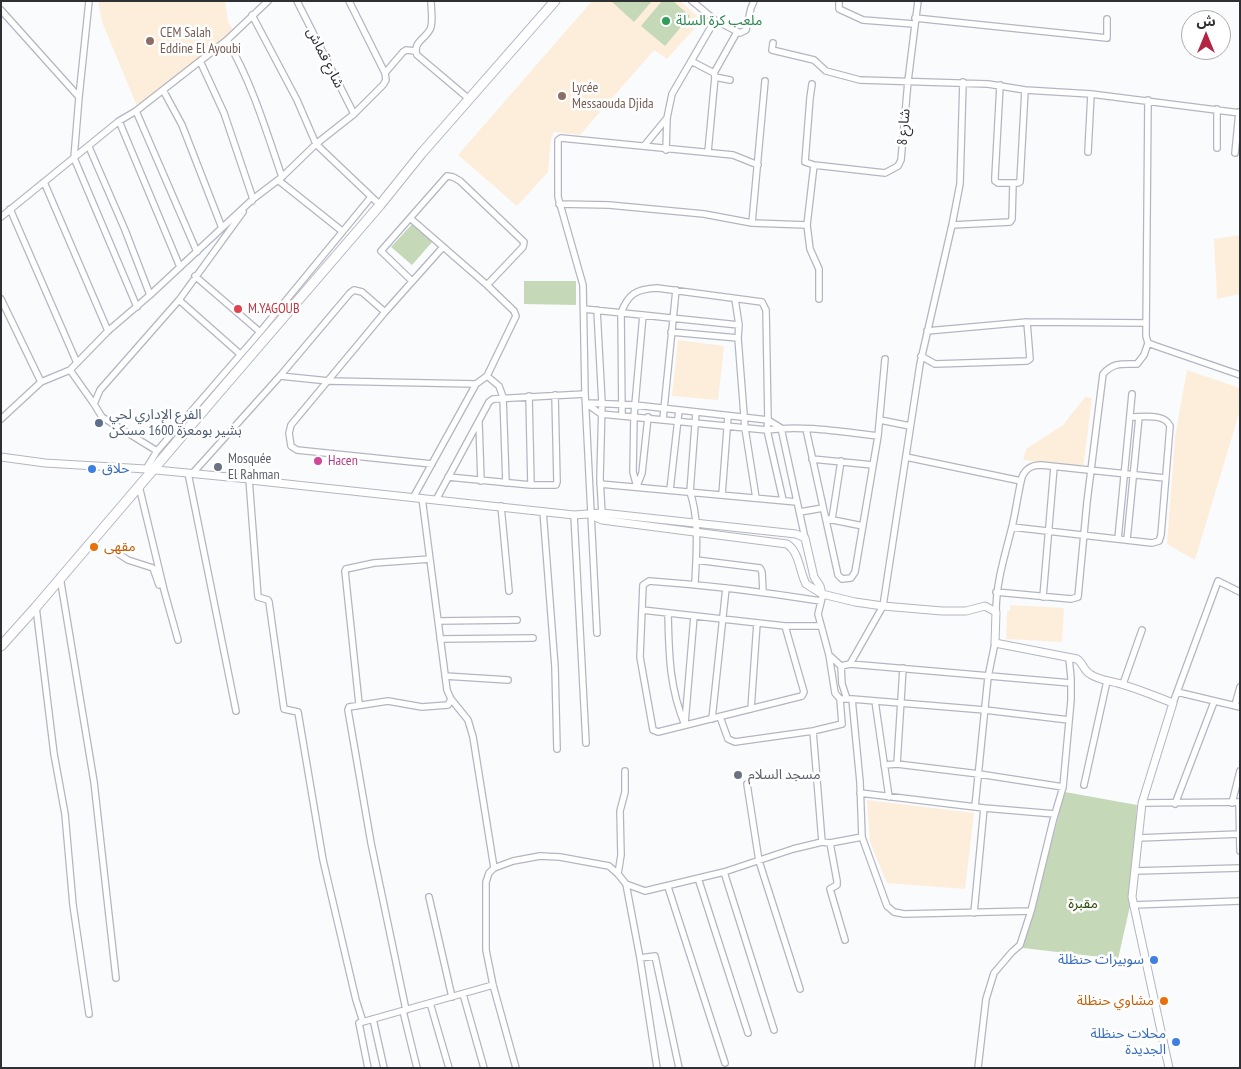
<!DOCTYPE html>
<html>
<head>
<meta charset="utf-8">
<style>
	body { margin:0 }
	#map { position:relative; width:1241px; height:1069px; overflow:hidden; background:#fafbfd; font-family:"PT Sans Narrow","Noto Sans Arabic",sans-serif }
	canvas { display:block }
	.frame { position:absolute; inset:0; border:2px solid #2e3034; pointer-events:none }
	.north { position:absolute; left:1181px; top:10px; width:50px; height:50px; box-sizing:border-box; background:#fff; border:1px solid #abacae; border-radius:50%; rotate:0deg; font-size:14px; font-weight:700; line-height:20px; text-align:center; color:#2e3034 }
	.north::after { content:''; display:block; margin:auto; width:18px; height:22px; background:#b52342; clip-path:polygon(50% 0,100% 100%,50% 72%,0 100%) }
</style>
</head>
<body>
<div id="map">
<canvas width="1241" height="1069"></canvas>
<div class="frame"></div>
<div class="north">ش</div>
</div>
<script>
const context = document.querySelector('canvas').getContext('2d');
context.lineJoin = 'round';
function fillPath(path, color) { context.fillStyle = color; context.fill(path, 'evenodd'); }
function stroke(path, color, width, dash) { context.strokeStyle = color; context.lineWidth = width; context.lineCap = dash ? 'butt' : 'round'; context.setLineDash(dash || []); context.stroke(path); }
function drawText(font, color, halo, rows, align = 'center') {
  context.font = font + ' "PT Sans Narrow","Noto Sans Arabic",sans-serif'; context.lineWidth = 5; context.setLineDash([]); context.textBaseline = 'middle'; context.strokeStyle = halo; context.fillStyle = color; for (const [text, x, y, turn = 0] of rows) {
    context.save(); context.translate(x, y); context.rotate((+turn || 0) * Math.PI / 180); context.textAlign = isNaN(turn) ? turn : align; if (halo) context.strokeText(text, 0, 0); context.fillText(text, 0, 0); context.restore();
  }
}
const education = new Path2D(`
	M98 1H225L228 22 234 31 137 106 102 22Z
	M592 1H680L702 20 667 59 654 50 580 135 554 132 551 139 548 172 517 206 458 155Z
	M1240 235V294L1217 299 1214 239Z
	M678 340 724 346 718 400 672 396Z
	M1187 370 1240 388V410L1195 560 1167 544 1175 437Z
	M1085 397 1092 398 1083 469 1023 460 1026 449 1063 425Z
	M1010 605 1064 608 1062 642 1006 639 1007 611H1010Z
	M867 800 974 813 965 889 887 883 870 842Z`);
const green = new Path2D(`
	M611 1H652L634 22Z
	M662 1H673L690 16 665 46 641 26Z
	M413 223 433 241 412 265 391 247Z
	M524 281H576V305L524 304Z
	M1065 792 1137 805 1132 897 1118 959 1023 948Z`);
const minor = new Path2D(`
	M297 1 354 114
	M431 1C431 9 433 19 431 27 428 38 412 41 417 55L469 99
	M692 1 715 20 740 33 746 30 751 8 754 1
	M839 1V9L863 20 914 24
	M1 10 79 97 74 158 137 307
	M252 15 297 100 316 144 380 205
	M915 18 1107 38V19
	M227 40C252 83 266 130 282 177
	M773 43 772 50 814 60 826 71 860 80 988 84 1025 90 1091 94 1240 113
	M200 61 224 113 253 199 252 201
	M691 61 714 73 715 77 708 152
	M385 73 403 52 406 50 415 51
	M714 73 737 32
	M715 77 730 80
	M812 84 810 98 805 162 814 165 885 173 898 166 901 160 908 81 918 1
	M1000 85 995 177V181L998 183H1018L1020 182 1025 90
	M163 90 182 125 222 228
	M79 97 89 1
	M1148 100 1146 336 1148 343 1156 346 1240 375
	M1217 109V148
	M136 111 197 252
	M119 121 180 267
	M644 146 667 118
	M89 147 125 230 150 295
	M666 150 667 118 672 94 715 20
	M1088 152 1091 94
	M1235 153 1239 112
	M814 165 807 225 810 249 819 269V299
	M278 180 342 231
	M44 182 108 331
	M559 204 609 205 704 214 752 223 807 225
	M10 209 77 363
	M1 217 119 121 136 111 227 40 268 1
	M410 218 487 285 514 311 516 316 487 376 476 384 413 498
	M752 223 765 81
	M952 225 1010 222 1012 219 1013 183
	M195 276 260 332
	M412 281 381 251 447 176 453 177 460 181 524 242 523 247 487 285
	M1 299 41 382
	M735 299 739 325 738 338 745 428 756 498
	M179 300 240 354
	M584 309 739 325
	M597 310 602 403 600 478 602 515
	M927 331 1027 322 1146 323
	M671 332 738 338
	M921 356 935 364 1027 361 1030 359 1027 322
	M70 370 94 404
	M280 376 329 381 476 384
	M487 376 499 386 503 397 506 483
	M529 396 531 485
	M587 403 635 405 768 420 781 428 805 538
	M587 404 601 414 767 430C803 425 842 432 878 436
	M622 415 621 313C628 294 636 289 657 288L762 302 766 310 768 420 767 430 783 500
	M1 419 41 382 70 370 108 331 150 295 253 199 282 177 316 144 354 114 383 85 386 80 385 73 349 1
	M663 419 676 290
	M880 420 910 426
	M479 423 481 481
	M806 429 838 575 842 579 851 578 855 572 878 436 885 359
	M157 451 102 417 94 404 100 390 179 300 243 212
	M906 457 1021 481
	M812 459 873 465
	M432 464 297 450 291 446 289 433 291 425 385 312 443 247
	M146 469 157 451 260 332 371 197
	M188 473 236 711
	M192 474 280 376 350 293 354 290 362 292 385 312
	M448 477 531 485H556L557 482 555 395
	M249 479 258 597 268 600 269 602 284 709 298 712 323 860 356 1000 363 1022
	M600 484 797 502
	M139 486 164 590 178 640
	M637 486 642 473 648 417
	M637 487 633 472 634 416 643 315
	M670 490 679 410
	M722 495 728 416
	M422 498 447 690 451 699 468 720 473 737 494 868
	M436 500 489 402 493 399 585 394
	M501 506 509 591
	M543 511 555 667 557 749
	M800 512 823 508
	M574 515 586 743
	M828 519 863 526
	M832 519 841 461
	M1012 527 1152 543 1159 541 1161 535 1170 426C1165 413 1142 417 1131 417
	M1118 539 1132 394
	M1127 540 1139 417
	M119 554 128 560 153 568 159 585
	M696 560 760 568 762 572 763 592
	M60 577 94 782 116 978
	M695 584C696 554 700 521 690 492L696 412
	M996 592 1071 599 1078 597 1087 502 1103 374C1114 362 1122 364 1137 364L1144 355 1148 343
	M1043 597 1054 467
	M822 598 818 614 829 655 841 666
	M36 607 54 754 65 814 73 905 89 1014
	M642 610 785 626H820
	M996 612C996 582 1005 555 1012 527 1016 510 1018 493 1022 477 1026 468 1032 465 1041 465L1165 478
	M668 613C669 653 669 687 685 725
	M438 621 517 620
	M785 626 804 692 802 696 658 732 653 730 640 657 643 585 649 581C707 585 764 592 821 601
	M597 633 585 394 583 285 558 197V140L561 138 733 155 758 165
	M440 639 533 638
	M850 664 1071 683
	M445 676 508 680
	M1123 684 1142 630
	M1177 692 1240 707
	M840 699H852L985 710 1069 720
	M847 699 842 684 841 666 850 664 883 606 920 364 952 225 960 184 963 82
	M852 699 860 782 862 837 887 906 894 912 904 914 1031 911 1053 821 1063 787 1071 700V678L1069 658
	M875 701 889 797
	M1173 703 1218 581 1240 592
	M359 704 345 571 346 569 374 563 430 559
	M1235 705 1240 687
	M751 709 757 623
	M720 717 728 739 735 742 813 731 842 724 840 699 835 693 829 655
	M712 719 726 588
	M685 723 694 616
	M813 731 822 842
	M897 764 903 668
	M884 765 897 764 979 774 1063 787
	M747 784 759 861 800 989
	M1084 785 1107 681
	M860 793 984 808 1055 814
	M1239 802 1240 851
	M1142 803 1240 802
	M1232 803 1240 771
	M1175 804 1214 702
	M975 807 988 677 995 643
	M1138 838 1240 834
	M830 843 837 881V885L830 889 845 940
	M1135 871 1240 868
	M724 872 774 1030
	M618 874 621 855 620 811 625 792V771
	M698 878 748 1033
	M626 884 640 958 657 1068
	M668 887 725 1063
	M429 897 452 997
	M1133 905 1240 901
	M974 913 984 808
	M640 958 655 956 679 1068
	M463 994 484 1068
	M430 1003 449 1068
	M406 1010 371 843 348 710 349 707 388 701 422 707 448 705 451 699
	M403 1011 417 1068
	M373 1019 384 1068
	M368 1068 359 1023 493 985
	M516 1068 493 985 486 950V882L489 873 494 868 513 861 540 856 560 857 609 866 618 874 626 884 645 891 724 872 793 849 822 842 830 843 862 837
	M978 1068 986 999 994 973 1012 952 1020 945 1031 911`);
const tertiary = new Path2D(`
	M1 457 45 463 146 469 249 479 250 480 574 515 602 513 796 534 805 538 814 577 820 586 822 594
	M591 515 602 520 787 544C800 553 799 571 806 584L822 594 855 602 883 606 942 611H966L985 606 996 612 995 643 1077 659C1083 663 1084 671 1090 674 1100 681 1113 681 1124 685 1141 690 1157 697 1173 703L1142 803 1132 897 1169 1068`);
const primary = new Path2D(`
	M1 646 36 607 221 390 380 205 421 154 555 1`);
const markers = [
	[666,21,5,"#2e9e5b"],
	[150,41,5,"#8d6e63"],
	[562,96,5,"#8d6e63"],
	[238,309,5,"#e0444e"],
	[99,423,5,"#5c6f8a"],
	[318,461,5,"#d1479c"],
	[218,467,5,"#6b7280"],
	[92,469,5,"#3f7fe0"],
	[94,547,5,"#e8710a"],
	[738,775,5,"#6b7280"],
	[1154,960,5,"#3f7fe0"],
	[1164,1001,5,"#e8710a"],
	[1176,1042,5,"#3f7fe0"]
];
const leisureNames = [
	["ملعب كرة السلة",676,21]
];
const educationNames = [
	["CEM Salah",160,33],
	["Eddine El Ayoubi",160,49],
	["Lycée",572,88],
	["Messaouda Djida",572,104]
];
const streetNames = [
	["شارع قماش",325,58,63],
	["شارع 8",904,127,-85]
];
const healthNames = [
	["M.YAGOUB",248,309]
];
const serviceNames = [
	["الفرع الإداري لحي",109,415],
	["بشير بومعزة 1600 مسكن",109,431]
];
const worshipNames = [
	["Mosquée",228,459],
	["El Rahman",228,475],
	["مسجد السلام",748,775]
];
const hotelNames = [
	["Hacen",328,461]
];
const shopNames = [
	["حلاق",102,469,"left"],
	["سوبيرات حنظلة",1144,960],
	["محلات حنظلة",1166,1034],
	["الجديدة",1166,1050]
];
const foodNames = [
	["مقهى",104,547],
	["مشاوي حنظلة",1154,1001,"right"]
];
const parkNames = [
	["مقبرة",1083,904]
];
fillPath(education, '#fdeedb');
fillPath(green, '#c5d8b8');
stroke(minor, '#b3b6c2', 8);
stroke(tertiary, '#b3b6c2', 9);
stroke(primary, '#b3b6c2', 11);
stroke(minor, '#fff', 5.5);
stroke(tertiary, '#fff', 7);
stroke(primary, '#fff', 9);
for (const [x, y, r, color] of markers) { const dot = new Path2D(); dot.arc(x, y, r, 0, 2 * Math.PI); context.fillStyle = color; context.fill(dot); stroke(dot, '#fff', 2); }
drawText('14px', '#27864d', '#fff', leisureNames, 'left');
drawText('14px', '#785e54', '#fff', educationNames, 'left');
drawText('14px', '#2e3034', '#fff', streetNames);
drawText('14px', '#be3a42', '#fff', healthNames, 'left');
drawText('14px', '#4e5e75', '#fff', serviceNames, 'left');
drawText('14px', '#5b616d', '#fff', worshipNames, 'left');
drawText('14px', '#b23c85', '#fff', hotelNames, 'left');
drawText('14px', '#366cbe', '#fff', shopNames, 'right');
drawText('14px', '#c56008', '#fff', foodNames, 'left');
drawText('14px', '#2d4b0a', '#fff', parkNames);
</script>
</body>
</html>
